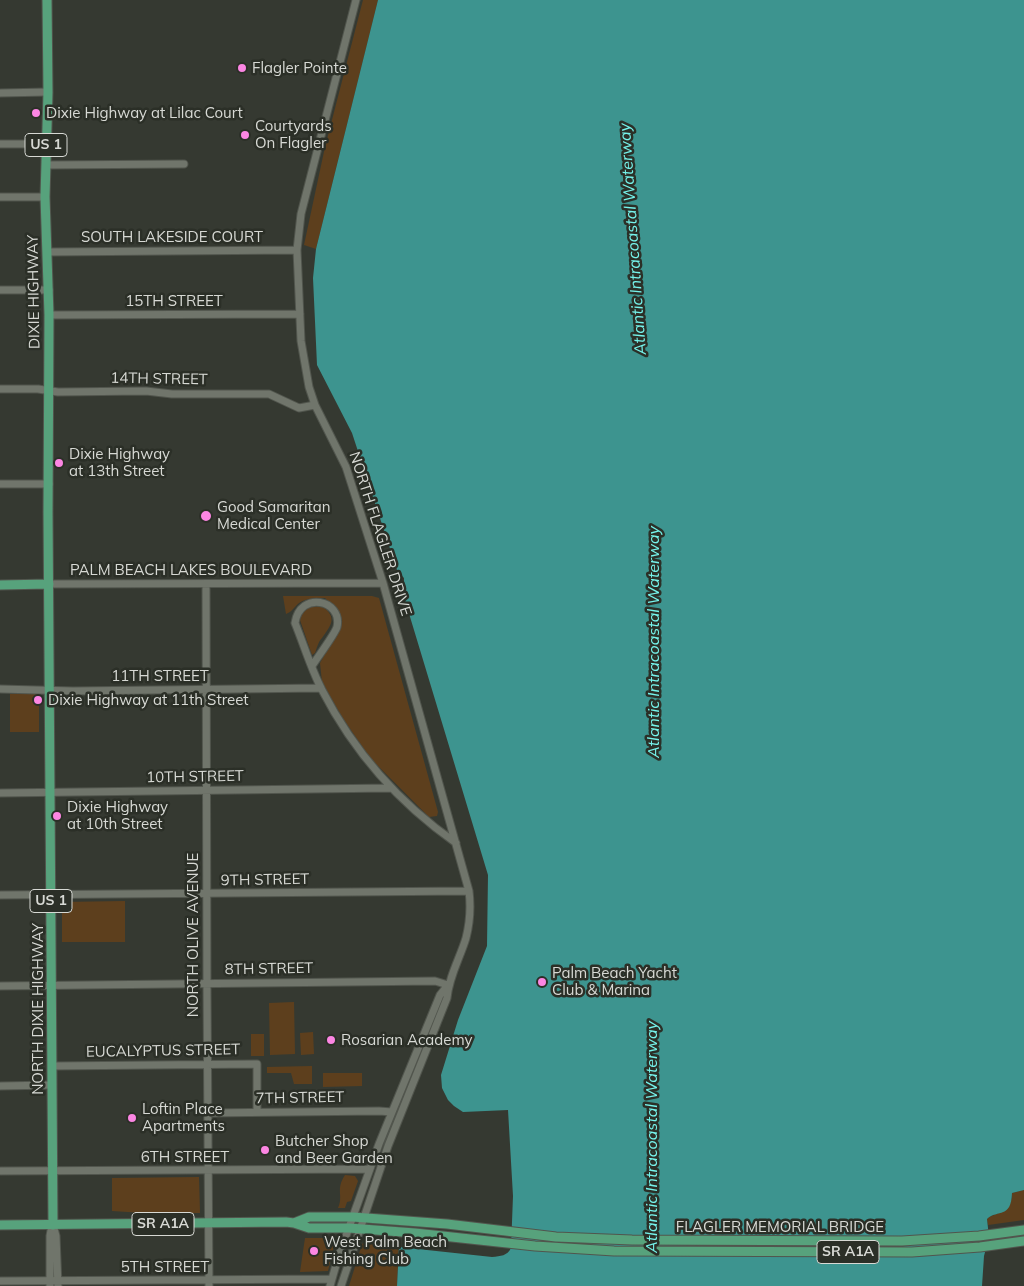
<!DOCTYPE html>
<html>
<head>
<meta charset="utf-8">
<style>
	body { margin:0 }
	canvas { display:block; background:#353931 }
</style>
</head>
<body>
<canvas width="1024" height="1286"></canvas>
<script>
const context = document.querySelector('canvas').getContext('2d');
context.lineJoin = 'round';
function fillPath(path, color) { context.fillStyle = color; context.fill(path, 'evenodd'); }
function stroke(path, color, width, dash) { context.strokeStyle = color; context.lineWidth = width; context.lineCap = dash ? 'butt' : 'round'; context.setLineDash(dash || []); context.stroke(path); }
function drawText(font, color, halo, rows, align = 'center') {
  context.font = font + ' Mulish,sans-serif'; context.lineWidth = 5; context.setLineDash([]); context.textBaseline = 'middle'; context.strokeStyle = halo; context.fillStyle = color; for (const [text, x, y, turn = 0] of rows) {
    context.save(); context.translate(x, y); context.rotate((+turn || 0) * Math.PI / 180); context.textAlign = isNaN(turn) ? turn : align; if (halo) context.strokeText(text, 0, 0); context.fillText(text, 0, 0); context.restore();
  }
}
const green = new Path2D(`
	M363 0H378L316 249 304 245 325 147Z
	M283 596H372L379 598 438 812 437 816 429 817 370 758 342 717 322 682 320 663 339 628V613L325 598C315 598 307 598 299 603 294 607 292 612 286 614Z
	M322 606C338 618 331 625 322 638 318 642 317 648 315 653L312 655 300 620 303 610 310 607Z
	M10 694H39V732H10Z
	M125 901V942H62V902Z
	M294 1002 295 1054 270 1055 269 1003Z
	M313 1032 314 1054 301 1055 300 1033Z
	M251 1034H264V1056H251Z
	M312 1066V1084H294L291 1073H267V1067Z
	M323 1073H362V1086L323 1087Z
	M345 1175 355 1176 358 1181 351 1201 347 1202 345 1208H338C344 1195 335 1190 345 1175Z
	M199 1177 200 1213H144L112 1211V1178Z
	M1024 1190V1220L988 1225 987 1219 989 1217 1006 1210 1012 1198V1193Z
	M305 1238H330L333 1240 334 1246 328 1271 300 1272Z
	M383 1238 399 1240 397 1286H349L362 1244 371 1239Z`);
const water = new Path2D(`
	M378 0H1024V1190L1012 1193C1011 1219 998 1209 987 1219L989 1237 984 1256 982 1286H397L399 1247 492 1257C501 1256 507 1256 511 1248L513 1196 508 1110 463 1112 454 1106 448 1100 442 1088 441 1075 458 1020 487 946 488 875 401 587 404 584V578L402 576 401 572 397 570 352 433 317 365 313 278 316 249Z`);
const minor = new Path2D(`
	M0 93 48 92
	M0 144H46
	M46 165 184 164
	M0 197H45
	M47 252 297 250
	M0 290H49
	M49 315 300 314
	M0 389H38L58 392 146 391 172 394H269L299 408 315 405
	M0 484H49
	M49 584 383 583
	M206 584 207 989 209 1286
	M312 666C317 658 335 634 337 627 343 600 300 590 295 623 304 645 311 669 322 690 354 752 399 803 456 843
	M0 689 73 691 321 688
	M0 793 391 788
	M0 895 469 891
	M0 986 435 981 448 985
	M52 1066 257 1064V1112
	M0 1086 52 1085
	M207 1113 379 1111 392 1112
	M0 1171 370 1169
	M53 1225 56 1236 58 1286
	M0 1281 331 1279
	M50 1286V1236L52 1225
	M330 1286 338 1258 379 1144 440 995 448 985
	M341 1286 388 1146 447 998C449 976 460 958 466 938 470 922 471 907 469 891L383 583 346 467 315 405 309 387 301 341 297 250 301 214 356 0`);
const major = new Path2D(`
	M47 0 48 92 45 197 49 315 48 512 53 1225
	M0 585 49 584
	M294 1223 309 1217H353L447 1224 556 1237 632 1240 902 1241 979 1236 1024 1230
	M0 1225 286 1222 294 1223 309 1228H349L415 1233 535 1246 614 1251 912 1252 980 1247 1024 1241`);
const markers = [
	[242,68,5,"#fc86e3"],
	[36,113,5,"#fc86e3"],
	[245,135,5,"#fc86e3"],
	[59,463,5,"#fc86e3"],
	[206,516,6,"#fc86e3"],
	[38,700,5,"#fc86e3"],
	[57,816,5,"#fc86e3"],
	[542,982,5,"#fc86e3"],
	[331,1040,5,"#fc86e3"],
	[132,1118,5,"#fc86e3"],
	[265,1150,5,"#fc86e3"],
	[314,1251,5,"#fc86e3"]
];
const shields = [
	[46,145,42],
	[51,901,42],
	[163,1224,62],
	[848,1252,62]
];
const shieldNames = [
	["US 1",46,145],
	["US 1",51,901],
	["SR A1A",163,1224],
	["SR A1A",848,1252]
];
const poiNames = [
	["Flagler Pointe",252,68],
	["Dixie Highway at Lilac Court",46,113],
	["Courtyards",255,126],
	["On Flagler",255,143],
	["Dixie Highway",69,454],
	["at 13th Street",69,471],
	["Good Samaritan",217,507],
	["Medical Center",217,524],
	["Dixie Highway at 11th Street",48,700],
	["Dixie Highway",67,807],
	["at 10th Street",67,824],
	["Palm Beach Yacht",552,973],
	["Club & Marina",552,990],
	["Rosarian Academy",341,1040],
	["Loftin Place",142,1109],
	["Apartments",142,1126],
	["Butcher Shop",275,1141],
	["and Beer Garden",275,1158],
	["West Palm Beach",324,1242],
	["Fishing Club",324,1259]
];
const streetNames = [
	["SOUTH LAKESIDE COURT",172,237],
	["DIXIE HIGHWAY",34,292,-91],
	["15TH STREET",174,301],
	["14TH STREET",159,379,1],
	["NORTH FLAGLER DRIVE",380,534,72],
	["PALM BEACH LAKES BOULEVARD",191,570],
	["11TH STREET",160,676],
	["10TH STREET",195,777,-1],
	["9TH STREET",265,880,-1],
	["NORTH OLIVE AVENUE",193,935,-90],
	["8TH STREET",269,969,-1],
	["NORTH DIXIE HIGHWAY",38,1009,-90],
	["EUCALYPTUS STREET",163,1051,-1],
	["7TH STREET",300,1098,-1],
	["6TH STREET",185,1157],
	["FLAGLER MEMORIAL BRIDGE",780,1227],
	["5TH STREET",165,1267]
];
const waterNames = [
	["Atlantic Intracoastal Waterway",633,239,-94],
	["Atlantic Intracoastal Waterway",654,642,-90],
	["Atlantic Intracoastal Waterway",652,1137,-90]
];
fillPath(green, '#5d3f1d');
fillPath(water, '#3d948f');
stroke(minor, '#51554d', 9);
stroke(major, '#51554d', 11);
stroke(minor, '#70756b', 7);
stroke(major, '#57a27c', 9);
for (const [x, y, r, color] of markers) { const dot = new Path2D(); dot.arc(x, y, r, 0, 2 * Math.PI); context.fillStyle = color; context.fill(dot); stroke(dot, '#2b2f27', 2); }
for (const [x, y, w] of shields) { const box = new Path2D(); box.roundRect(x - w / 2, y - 11.5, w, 23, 4); context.fillStyle = '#2b2f27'; context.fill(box); stroke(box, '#d7d9d4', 1); }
drawText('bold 14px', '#d7d9d4', null, shieldNames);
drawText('15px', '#d7d9d4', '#2b2f27', poiNames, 'left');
drawText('15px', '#d7d9d4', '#2b2f27', streetNames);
drawText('italic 16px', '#76f4ec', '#2b2f27', waterNames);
</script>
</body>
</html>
